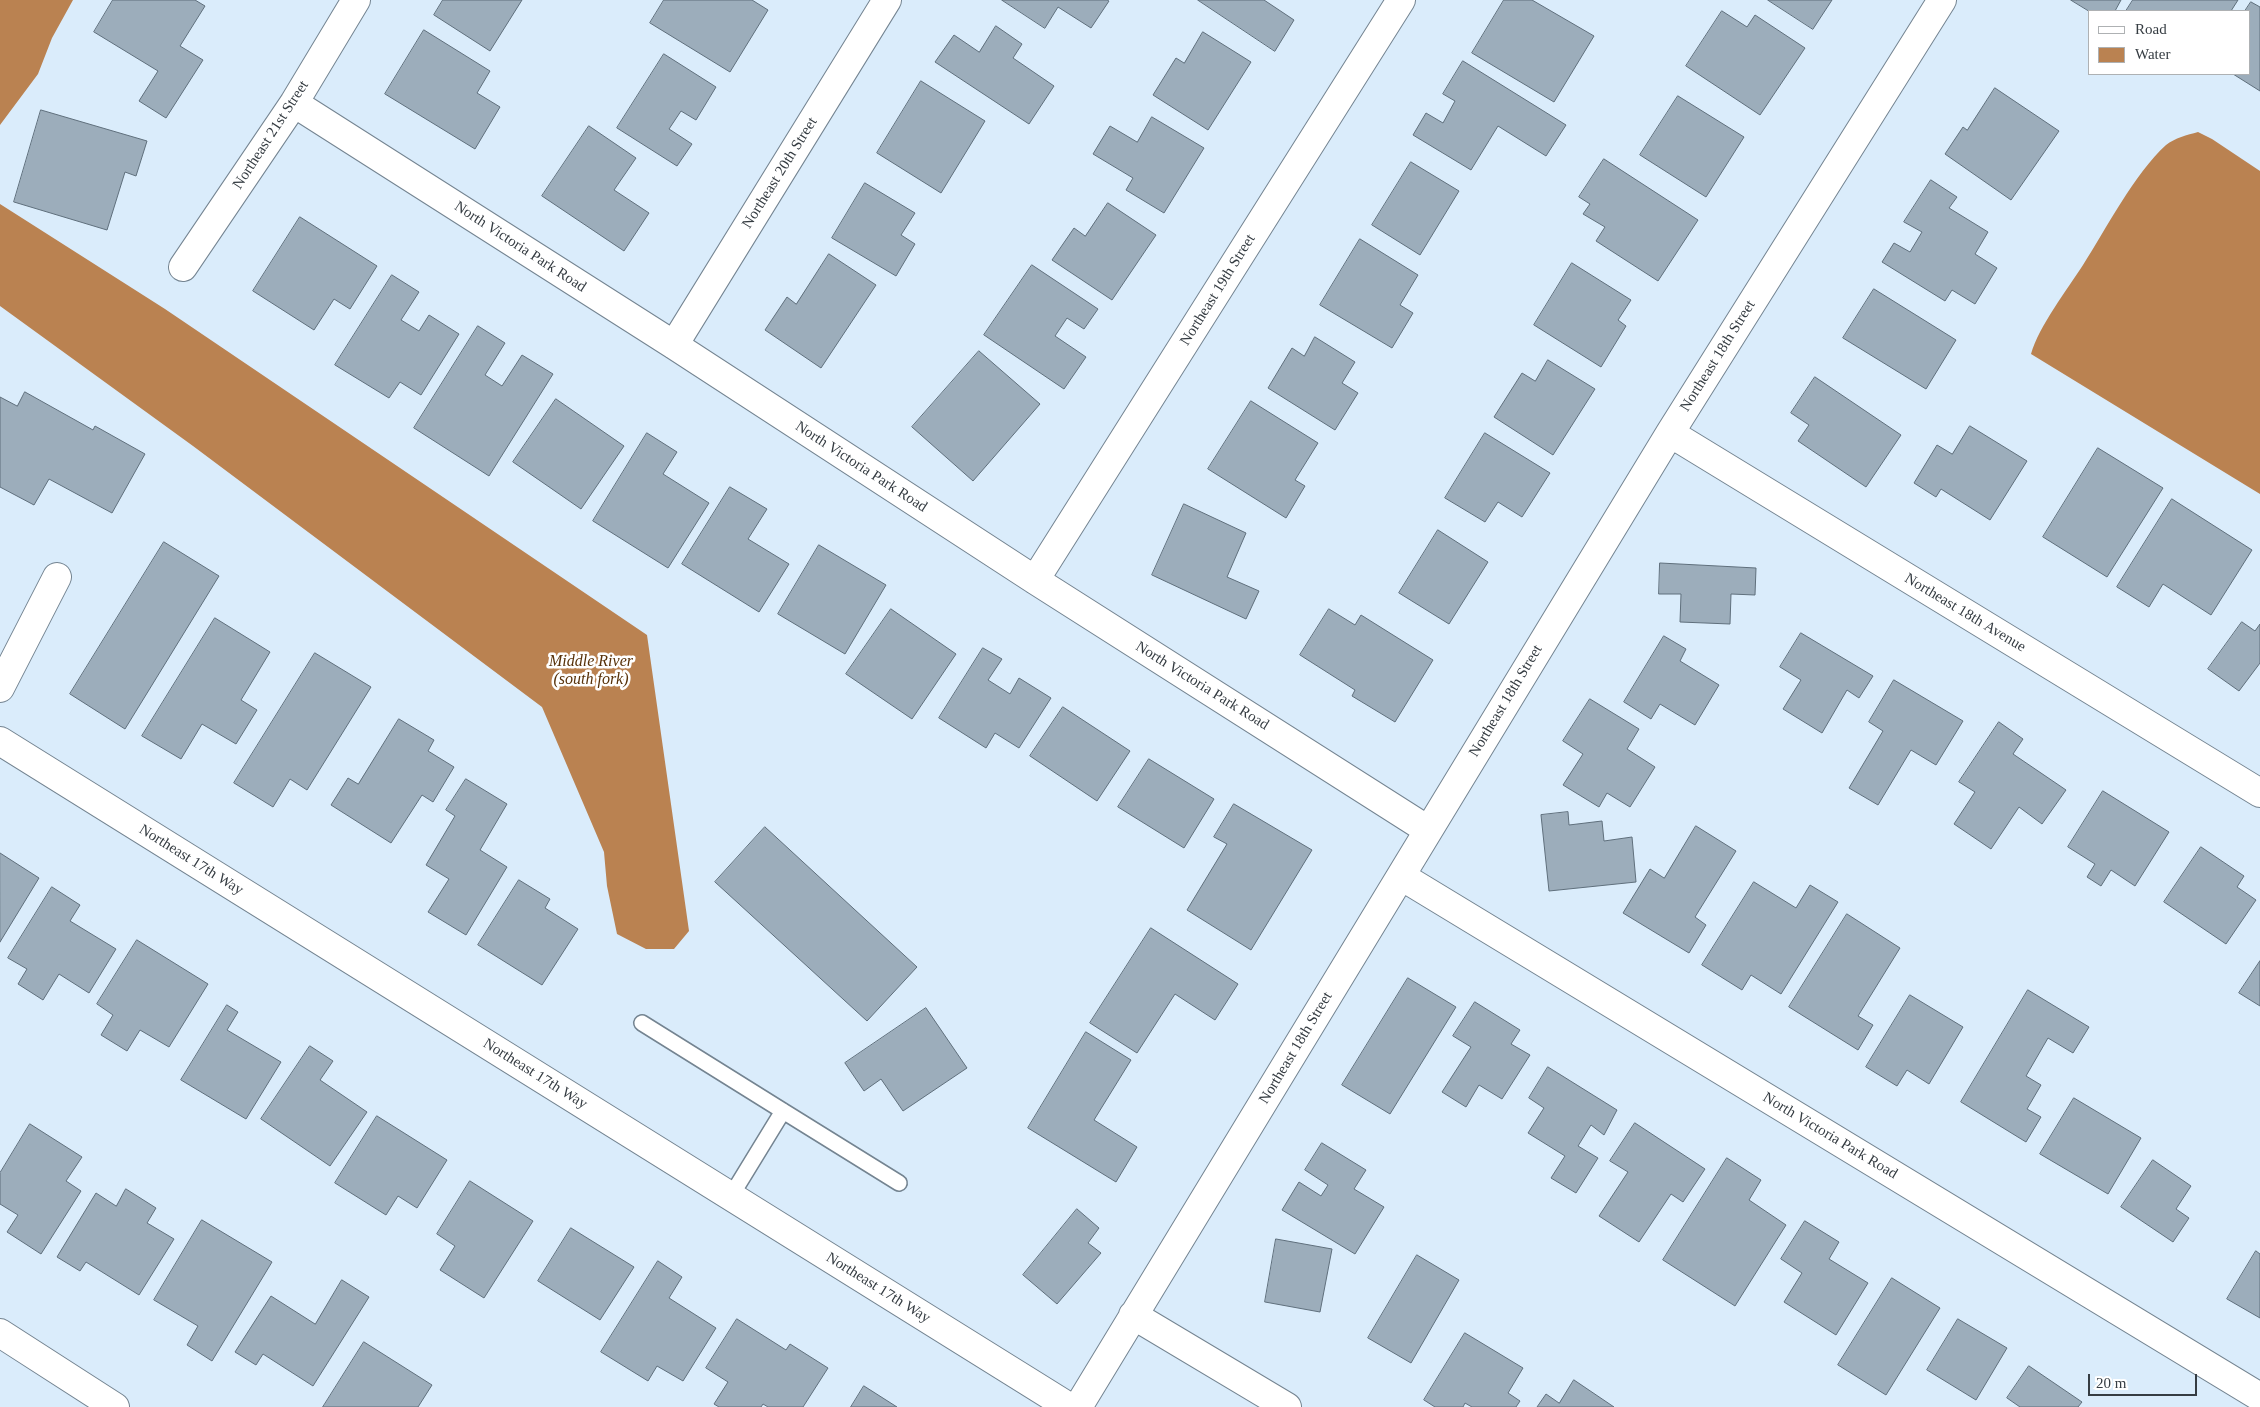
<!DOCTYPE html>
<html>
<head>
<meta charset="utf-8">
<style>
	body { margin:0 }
	#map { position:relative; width:2260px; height:1407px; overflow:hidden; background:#daecfb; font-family:Georgia,serif }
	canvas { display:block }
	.legend { position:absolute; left:2088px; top:10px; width:162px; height:65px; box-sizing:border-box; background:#fff; border:1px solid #aeb1b3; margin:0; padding:6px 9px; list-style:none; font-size:15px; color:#353c42 }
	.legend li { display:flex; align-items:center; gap:10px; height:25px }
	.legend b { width:25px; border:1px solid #aeb1b3 }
	.scale { position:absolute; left:2088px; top:1374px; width:109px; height:22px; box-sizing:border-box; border:2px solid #353c42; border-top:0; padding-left:6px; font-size:15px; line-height:18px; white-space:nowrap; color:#353c42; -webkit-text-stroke:4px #fff; paint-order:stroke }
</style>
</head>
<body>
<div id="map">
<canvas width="2260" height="1407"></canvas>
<ul class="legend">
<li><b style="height:6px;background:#fff"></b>Road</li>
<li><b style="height:14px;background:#ba8251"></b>Water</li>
</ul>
<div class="scale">20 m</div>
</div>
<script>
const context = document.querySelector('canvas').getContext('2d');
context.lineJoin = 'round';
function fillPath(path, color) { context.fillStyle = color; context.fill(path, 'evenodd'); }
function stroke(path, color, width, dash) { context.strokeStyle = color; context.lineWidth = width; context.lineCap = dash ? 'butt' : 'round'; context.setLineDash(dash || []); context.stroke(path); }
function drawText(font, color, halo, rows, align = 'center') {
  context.font = font + ' Georgia,serif'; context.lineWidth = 5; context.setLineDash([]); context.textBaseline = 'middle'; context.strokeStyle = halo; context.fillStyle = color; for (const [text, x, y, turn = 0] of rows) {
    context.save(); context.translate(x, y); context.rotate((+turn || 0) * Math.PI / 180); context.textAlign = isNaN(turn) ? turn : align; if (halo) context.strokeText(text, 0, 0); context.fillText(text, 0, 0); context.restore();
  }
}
const water = new Path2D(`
	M0 0H73L52 38 38 74 0 125Z
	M2198 132 2212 139 2260 171V494L2031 354C2039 326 2067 290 2083 265 2106 229 2135 173 2166 145 2175 138 2187 135 2198 132Z
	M0 204 165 309 647 635 689 931 674 949H646L617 934 607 886 604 852 542 707 193 446 0 306Z`);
const building = new Path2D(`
	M113 0H195L205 6 180 46 203 60 166 118 139 101 158 71 94 32Z
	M443 0H522L490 51 434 15Z
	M664 0H752L768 10 730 72 650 23Z
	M1002 0H1107L1109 1 1091 28 1058 7 1045 28Z
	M1198 0H1264L1294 20 1275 51Z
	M1504 0H1532L1594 36 1554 102 1472 53Z
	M1768 0H1832L1813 29Z
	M2071 0H2121L2115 11H2089Z
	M2133 0H2238L2231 11H2126Z
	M2251 2 2260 7V91L2233 74H2249V11H2245Z
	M1722 11 1747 27 1755 15 1805 48 1760 115 1686 66Z
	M996 26 1022 44 1013 58 1054 86 1029 124 935 62 954 35 979 52Z
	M424 30 490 71 477 93 500 107 475 149 385 94Z
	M1203 32 1251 62 1208 130 1153 95 1176 58 1184 63Z
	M664 54 716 87 696 120 681 111 669 129 692 144 677 166 617 128Z
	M1463 61 1566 125 1546 156 1498 126 1471 170 1413 135 1426 113 1443 123 1455 101 1443 94Z
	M921 81 985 121 941 193 877 153Z
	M1995 88 2059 131 2011 200 1945 154 1963 127 1967 130Z
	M1678 96 1744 137 1706 197 1640 155Z
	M41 110 147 141 136 176 125 172 107 230 14 202Z
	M1152 117 1204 148 1164 213 1126 190 1133 178 1093 154 1110 126 1137 142Z
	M589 126 636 158 614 190 649 213 624 251 542 196Z
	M1604 159 1698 220 1658 281 1596 241 1605 227 1583 214 1590 204 1579 197Z
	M1411 162 1459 191 1420 255 1372 225Z
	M1931 180 1957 197 1949 208 1988 232 1975 254 1997 268 1975 304 1952 290 1945 301 1882 262 1894 243 1910 252 1922 232 1904 222Z
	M865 183 915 213 901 235 915 244 896 276 832 238Z
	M1108 203 1156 235 1112 300 1052 260 1074 228 1085 236Z
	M300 217 377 266 350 309 334 299 314 330 253 291Z
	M1360 239 1418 275 1400 305 1413 313 1392 348 1320 305Z
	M829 254 876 285 821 368 765 330 787 297 796 304Z
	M1572 263 1631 300 1618 320 1626 326 1601 367 1534 325Z
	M1032 265 1098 309 1084 329 1067 318 1055 336 1086 357 1064 389 984 335Z
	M392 275 419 292 401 320 419 331 429 315 459 334 421 395 400 382 389 398 335 365Z
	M1874 289 1956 340 1926 389 1843 338Z
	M478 326 505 343 485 375 502 386 522 355 553 374 489 476 414 428Z
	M1315 337 1355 362 1342 383 1358 393 1335 430 1268 388 1292 348 1304 356Z
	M979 351 1040 404 973 481 912 427Z
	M1548 360 1595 389 1553 455 1494 417 1522 373 1535 381Z
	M1815 377 1901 435 1866 487 1798 441 1809 425 1791 413Z
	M25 392 93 430 95 426 145 454 112 513 49 479 34 505 0 487V397L17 406Z
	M556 399 624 446 581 509 513 462Z
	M1251 401 1318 443 1295 480 1305 486 1286 518 1208 469Z
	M1970 426 2027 461 1990 520 1941 489 1936 497 1914 483 1937 445 1952 454Z
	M647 433 677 452 663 474 709 503 668 568 593 521Z
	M1485 433 1550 473 1522 517 1498 502 1485 522 1445 498Z
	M2098 448 2163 488 2107 577 2043 537Z
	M730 487 767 509 748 539 789 564 759 612 682 564Z
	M2172 499 2252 550 2211 615 2163 584 2149 607 2117 587Z
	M1184 504 1246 533 1227 577 1259 591 1246 619 1152 575Z
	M1438 530 1488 562 1449 624 1399 593Z
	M164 542 219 576 125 729 70 694Z
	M819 545 886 585 845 654 778 614Z
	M1660 563 1756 568 1755 595 1731 594 1730 624 1680 622 1681 594H1659Z
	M891 609 956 654 912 719 846 674Z
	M1329 609 1355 625 1361 615 1433 660 1395 722 1352 696 1355 690 1300 655Z
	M215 618 270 652 241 700 257 710 236 744 202 724 181 759 142 736Z
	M2242 622 2255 631 2260 624V663L2239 691 2208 669Z
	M1801 633 1873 676 1859 698 1847 690 1822 733 1783 709 1801 680 1780 667Z
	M1664 636 1686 649 1680 661 1719 685 1695 725 1660 704 1651 719 1624 702Z
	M983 648 1002 659 988 680 1010 694 1019 678 1051 698 1019 748 995 733 986 748 939 718Z
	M315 653 371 687 307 790 290 779 273 807 234 783Z
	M1894 680 1963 721 1936 765 1911 750 1878 805 1849 788 1883 731 1869 722Z
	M1590 699 1639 729 1627 749 1655 767 1630 807 1607 793 1599 807 1563 785 1583 754 1563 741Z
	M1063 707 1130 751 1097 801 1030 756Z
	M399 719 434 740 428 751 454 767 433 802 422 795 391 843 331 805 348 778 358 784Z
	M1999 722 2023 739 2013 754 2066 790 2042 824 2019 807 1991 849 1954 824 1975 792 1959 782Z
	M1149 759 1214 799 1184 848 1118 807Z
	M466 779 507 804 480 850 507 867 466 935 428 912 449 879 426 865 455 816 446 810Z
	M2103 791 2169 832 2135 886 2111 870 2101 886 2087 877 2095 864 2068 847Z
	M1234 804 1312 850 1251 950 1187 910 1227 844 1214 837Z
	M1568 812 1569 825 1602 821 1604 841 1632 837 1636 882 1549 891 1541 815Z
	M1696 826 1736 851 1695 917 1706 925 1689 953 1623 913 1650 869 1664 878Z
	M765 827 917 967 867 1021 715 882Z
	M2201 847 2244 876 2237 887 2256 900 2226 944 2164 902Z
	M0 853 39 878 0 942Z
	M519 880 550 899 545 908 578 929 542 985 478 945Z
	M1754 882 1796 908 1810 885 1838 902 1781 994 1751 975 1742 990 1702 965Z
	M52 887 80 905 70 921 116 949 89 993 59 974 43 1000 18 984 27 969 8 958Z
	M1847 914 1900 948 1858 1016 1873 1025 1858 1050 1789 1007Z
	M1151 928 1238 984 1215 1020 1175 994 1137 1053 1090 1023Z
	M137 940 208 984 169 1047 140 1030 127 1051 101 1035 113 1015 97 1004Z
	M2260 961V1006L2239 993Z
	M1408 978 1456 1007 1390 1114 1342 1085Z
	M2028 990 2089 1027 2073 1053 2048 1038 2026 1076 2041 1085 2027 1109 2041 1117 2026 1142 1961 1102Z
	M1910 995 1963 1027 1929 1084 1907 1070 1897 1086 1866 1067Z
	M1475 1002 1520 1030 1511 1044 1530 1055 1502 1099 1479 1085 1466 1107 1442 1092 1471 1047 1453 1036Z
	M227 1005 238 1012 227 1030 281 1062 246 1119 181 1080Z
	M926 1008 967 1068 903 1111 881 1079 864 1091 845 1063Z
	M1086 1032 1131 1060 1094 1120 1137 1147 1116 1182 1028 1128Z
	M310 1046 333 1061 320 1080 367 1112 330 1166 261 1119Z
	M1548 1067 1617 1110 1604 1135 1591 1125 1578 1146 1598 1158 1576 1193 1551 1178 1565 1156 1528 1133 1544 1108 1529 1098Z
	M2074 1098 2141 1138 2108 1194 2040 1154Z
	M377 1116 447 1160 417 1208 398 1196 386 1215 335 1183Z
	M1635 1123 1705 1169 1683 1202 1671 1194 1639 1242 1599 1216 1628 1172 1610 1161Z
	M30 1124 82 1157 66 1181 81 1191 41 1254 7 1232 18 1215 0 1204V1173Z
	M1322 1143 1366 1170 1354 1189 1384 1207 1355 1254 1282 1210 1299 1182 1321 1196 1328 1185 1305 1170Z
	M1727 1158 1761 1180 1749 1200 1786 1225 1735 1306 1663 1260Z
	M2153 1160 2191 1186 2176 1209 2189 1218 2173 1242 2121 1207Z
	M470 1181 533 1221 484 1298 440 1270 455 1246 437 1234Z
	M126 1189 156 1208 147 1223 174 1239 139 1295 86 1262 80 1271 57 1257 96 1193 116 1206Z
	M1077 1209 1099 1228 1088 1243 1101 1253 1057 1304 1023 1275Z
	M202 1220 272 1262 212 1361 187 1345 198 1326 154 1300Z
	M1805 1221 1839 1242 1829 1259 1868 1283 1836 1335 1784 1302 1802 1273 1781 1259Z
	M571 1228 634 1267 600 1320 538 1281Z
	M1276 1239 1332 1249 1320 1312 1265 1302Z
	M2256 1251 2260 1254V1318L2227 1299Z
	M1417 1255 1459 1280 1411 1363 1368 1338Z
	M658 1261 682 1277 669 1298 716 1328 683 1381 657 1366 648 1381 601 1352Z
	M1892 1278 1940 1308 1886 1395 1838 1365Z
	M342 1280 369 1297 313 1386 263 1354 256 1365 235 1352 271 1296 315 1324Z
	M737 1319 786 1350 790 1344 828 1368 803 1407H768L763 1404 761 1407H719L714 1404 728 1382 706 1368Z
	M1958 1319 2007 1348 1976 1400 1927 1370Z
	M1465 1333 1523 1368 1508 1393 1520 1401 1516 1407H1472L1465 1403 1463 1407H1435L1424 1400Z
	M364 1342 432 1385 418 1407H323Z
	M2029 1366 2082 1402 2078 1407H2020L2007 1398Z
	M1574 1380 1614 1407H1537L1546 1394 1559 1403Z
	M864 1386 897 1407H851Z`);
const lane = new Path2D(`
	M642 1023 783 1111
	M731 1196 783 1111 899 1183`);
const street = new Path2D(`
	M294 103 674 345 1035 580 1428 830
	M183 267 294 103 356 0
	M674 345 887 0
	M1670 433 2260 793
	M1035 580 1401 0
	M0 688 57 577
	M0 741 1069 1407
	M1401 876 2260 1397
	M1133 1315 1287 1407
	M0 1333 115 1407
	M1078 1407 1670 433 1942 0`);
const streetNames = [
	["Northeast 21st Street",271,135,-57],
	["Northeast 20th Street",780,173,-58],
	["North Victoria Park Road",520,247,33],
	["Northeast 19th Street",1218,290,-58],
	["Northeast 18th Street",1718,356,-58],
	["North Victoria Park Road",861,467,33],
	["Northeast 18th Avenue",1965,613,31],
	["North Victoria Park Road",1202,686,32],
	["Northeast 18th Street",1506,701,-59],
	["Northeast 17th Way",191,860,32],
	["Northeast 18th Street",1296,1048,-59],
	["Northeast 17th Way",535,1074,32],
	["North Victoria Park Road",1830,1136,31],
	["Northeast 17th Way",878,1288,32]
];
const waterNames = [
	["Middle River",591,662],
	["(south fork)",591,680]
];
fillPath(water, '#ba8251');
fillPath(building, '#9cadbb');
stroke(building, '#5f6f7c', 1);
stroke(lane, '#748491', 18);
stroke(street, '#748491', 30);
stroke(lane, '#fff', 15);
stroke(street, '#fff', 28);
drawText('15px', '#353c42', '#fff', streetNames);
drawText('italic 16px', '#58320a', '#fff', waterNames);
</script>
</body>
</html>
